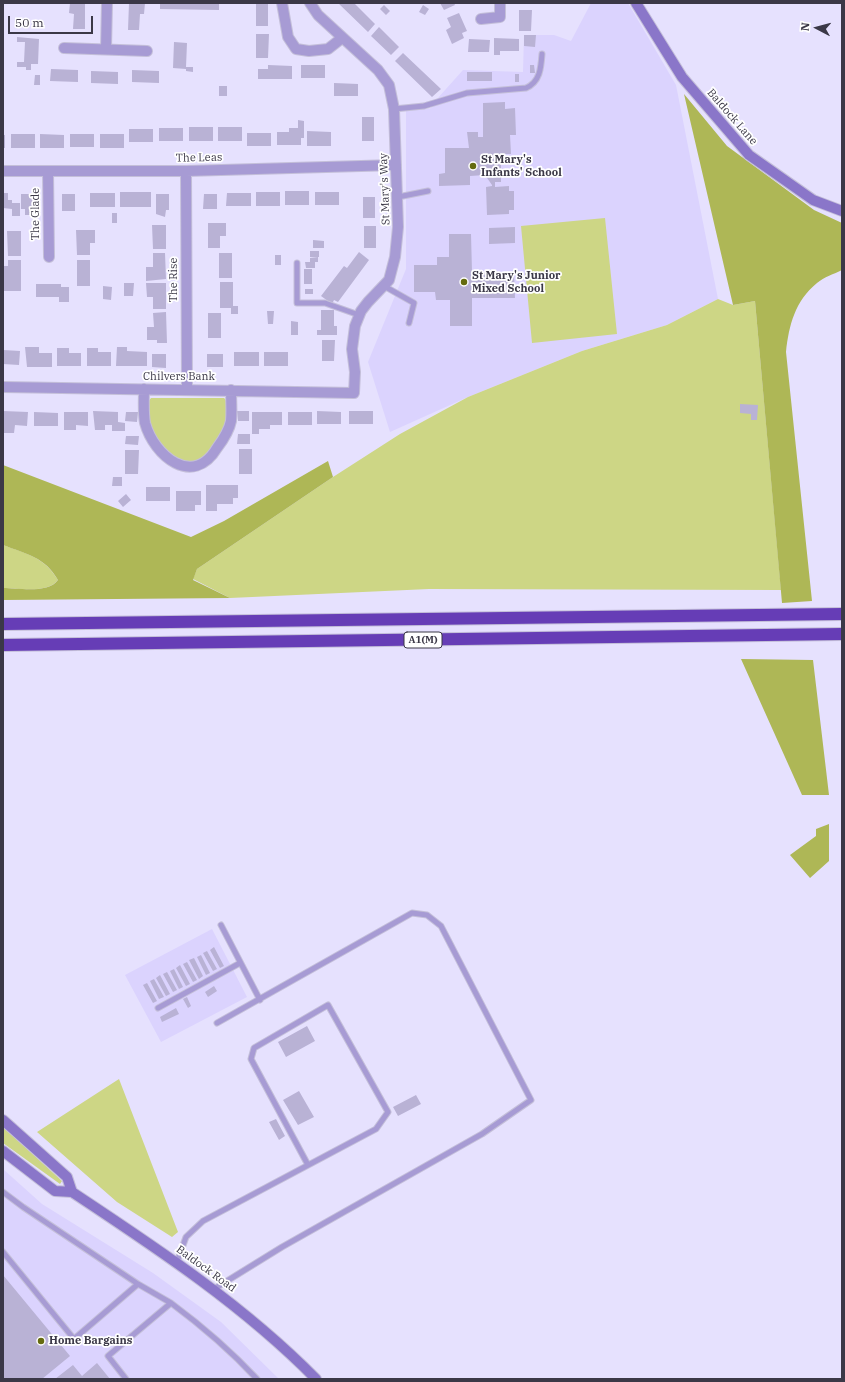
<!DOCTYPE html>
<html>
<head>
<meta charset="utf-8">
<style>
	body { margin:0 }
	#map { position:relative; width:845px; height:1382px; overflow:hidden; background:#e6e1fe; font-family:"IBM Plex Serif",serif }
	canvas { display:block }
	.frame { position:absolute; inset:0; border:4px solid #3b3847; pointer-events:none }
	.north { position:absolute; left:797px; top:8px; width:40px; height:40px; -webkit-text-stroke:3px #fff; paint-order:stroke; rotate:276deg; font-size:11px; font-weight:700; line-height:16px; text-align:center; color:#3b3847 }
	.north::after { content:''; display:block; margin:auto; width:14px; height:18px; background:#3b3847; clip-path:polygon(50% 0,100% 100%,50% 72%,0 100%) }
	.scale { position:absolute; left:8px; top:16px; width:85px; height:18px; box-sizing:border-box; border:2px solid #3b3847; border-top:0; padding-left:5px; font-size:12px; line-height:14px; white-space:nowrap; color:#3b3847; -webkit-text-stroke:3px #fff; paint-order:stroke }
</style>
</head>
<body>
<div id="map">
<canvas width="845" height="1382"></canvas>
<div class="frame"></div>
<div class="north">N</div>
<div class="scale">50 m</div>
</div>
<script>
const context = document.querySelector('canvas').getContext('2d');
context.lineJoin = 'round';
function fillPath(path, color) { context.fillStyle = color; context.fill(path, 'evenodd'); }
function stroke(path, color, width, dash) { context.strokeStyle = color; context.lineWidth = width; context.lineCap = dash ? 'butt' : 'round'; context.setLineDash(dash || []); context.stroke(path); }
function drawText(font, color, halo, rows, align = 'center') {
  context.font = font + ' "IBM Plex Serif",serif'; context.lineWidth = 3.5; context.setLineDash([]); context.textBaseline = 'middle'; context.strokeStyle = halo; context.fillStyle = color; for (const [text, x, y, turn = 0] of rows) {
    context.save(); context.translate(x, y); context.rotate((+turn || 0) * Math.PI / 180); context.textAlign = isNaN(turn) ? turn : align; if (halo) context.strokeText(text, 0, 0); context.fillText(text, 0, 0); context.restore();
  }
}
const built = new Path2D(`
	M591 3H628L676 85 718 299 667 325 582 351 468 397 390 432 368 362 406 269V111L432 108 425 102 437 99 463 70 523 72 524 35H554L571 41Z
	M212 929 247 997 161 1042 125 975Z
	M3 1169 42 1204 153 1273 221 1322 279 1379H3Z`);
const green = new Path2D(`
	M605 218 617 334 532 343 521 226Z
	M718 299 733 305 755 301 781 590 429 589 230 598 193 579 197 569 333 477 400 434 468 397 582 351 667 325Z
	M151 398H224C230 403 228 420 226 427 223 437 209 452 203 461L186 463 168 455 149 427 148 402Z
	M3 545C27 554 44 557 58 580 47 594 19 588 3 588Z
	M119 1079 178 1232 172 1237 117 1202 37 1132Z
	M3 1127 62 1181 60 1184 3 1143Z`);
const forest = new Path2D(`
	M684 94 727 146 814 210 842 223V270C834 274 824 277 817 283 795 301 789 325 786 352L812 601 782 603 755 301 733 305Z
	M328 461 333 477 197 569 193 580 230 598 3 600V588C18 588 48 594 58 580 45 557 26 554 3 545V465L191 537 224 521Z
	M741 659 813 660 829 795H802Z
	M829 824V861L810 878 790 855 816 836V829Z`);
const building = new Path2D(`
	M70 3H85V29H73L74 14 69 13Z
	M129 3H145L144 14H140L139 30H128Z
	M160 3H219V10L160 9Z
	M256 3H268V26H256Z
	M338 3H354L375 24 368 32Z
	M440 3H454L455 5 444 10Z
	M384 5 390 11 386 15 380 9Z
	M423 5 429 9 425 15 419 12Z
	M519 10H532L531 31H519Z
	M459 13 467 31 462 33 464 38 452 44 446 30 451 27 447 18Z
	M379 27 399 47 391 55 371 36Z
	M256 34H269L268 58H256Z
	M524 35H536L535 47 524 46Z
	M17 37 39 39 38 64H31V70H26V67H17V62H24L25 42H17Z
	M494 38 519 39V51H500V55H494Z
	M469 39 490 40 489 52H468Z
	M174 42 187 43 186 67H193V72L186 71V69L173 68Z
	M403 53 441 89 432 97 395 61Z
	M268 65 292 66V79H258V69H268Z
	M301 65H325V78H301Z
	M530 65H534L535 73H530Z
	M51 69 78 70V82L50 81Z
	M132 70 159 71V83L132 82Z
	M91 71 118 72V84L91 83Z
	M467 72H492V81H467Z
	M515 74H519V82H515Z
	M35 75H40V85H34Z
	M334 83 358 84V96H334Z
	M219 86H227V96H219Z
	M505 102V109L515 108 516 135H510L511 154H505V158H501V182H495V187L509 186V191H514V210H509V214L487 215 486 187 492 186V185L485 175 470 176V185L439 186V174L445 173V148H469L467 132H478V137H483V103Z
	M362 117H374V141H362Z
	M298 120 304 121V138H301V145H277V132H289V128H298Z
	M189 127H213V141H189Z
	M218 127H242V141H218Z
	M159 128H183V141H159Z
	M129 129H153V142H129Z
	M307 131 331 132V146H307Z
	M247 133H271V146H247Z
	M11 134H35V148H11Z
	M40 134 64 135V148H40Z
	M70 134H94V147H70Z
	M100 134H124V148H100Z
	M3 135H5V148H3Z
	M285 191H309V205H285Z
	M120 192H151V207H120Z
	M256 192H280V206H256Z
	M315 192H339V205H315Z
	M3 193H8V200H12V203H20V216H12V209L3 208Z
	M90 193H115V207H90Z
	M227 193H251V206H226Z
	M21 194H34V215H25V209H21Z
	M62 194H75V211H62Z
	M156 194H169V210H166L165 217 156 214Z
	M204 194H217V209H203Z
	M363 197H375V218H363Z
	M112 213H117V223H112Z
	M208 223H226V236H220V248H208Z
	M152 225H166V249H153Z
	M364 226H376V248H364Z
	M515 227V243L489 244V228Z
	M76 230H95V243H90V255H77Z
	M7 231H21V256H8Z
	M449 234H471L472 272H514L515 298H472V326H450V300H436L435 292H414V265H437V257H449Z
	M313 240 324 241V248H313Z
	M310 251H319V257H310Z
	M359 252 369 260 338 302 334 300 332 304 321 296 344 266 347 268Z
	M153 253H165L166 279 146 281V267H153Z
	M219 253H232V278H219Z
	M275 255H281V265H275Z
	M318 257V262H315V268H306L305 262H310V258Z
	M8 260H21V291H3V266H8Z
	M77 260H90V286H77Z
	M304 269H312V284H304Z
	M220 282H233V306H238V314H231V308H220Z
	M124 283H134L133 296H124Z
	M146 283H166V309H153V297H147Z
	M36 284H61V287H69V302H59V297H36Z
	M103 286 112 287 111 300 103 299Z
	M305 289H313V294H305Z
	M321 310H334V326H337V335H317V330H321Z
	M267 311H274L273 324H268Z
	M166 312 167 343H157V340H147V327H154L153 313Z
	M208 313H221V338H208Z
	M291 321 298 322V335H291Z
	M322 340H335L334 361H322Z
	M25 347H39V353H52V367H27Z
	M117 347H127V351L147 352V366H116Z
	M57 348H69V353H81V366H57Z
	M87 348H98V352H111V366H87Z
	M3 350 20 351 19 365 3 364Z
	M234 352H259V366H234Z
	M264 352H288V366H264Z
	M152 354H166V368L152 367Z
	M207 354H223V367H207Z
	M740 404 758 405 757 420H751V414L740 413Z
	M3 411 28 412 27 426 15 425 14 433H3Z
	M93 411 118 412V422L125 423V431H112V425H105V430H95Z
	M237 411H249V421H238Z
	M317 411 341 412V424H317Z
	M349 411H373V424H349Z
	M34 412 58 413V426H34Z
	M64 412H88V426L76 425V430H64Z
	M126 412H138L137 422 125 421Z
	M252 412H282V425H270V429H259V434H252Z
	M288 412H312V425H288Z
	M238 434H250V444H237Z
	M126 436H139L138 445 125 444Z
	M239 449H252V474H239Z
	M125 450H139L138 474H125Z
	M113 477H122V486H112Z
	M206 485H238V498H233V504H217V511H206Z
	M146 487H170V501H146Z
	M176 491H201V505H195V511H176Z
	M126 494 131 500 123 507 118 501Z
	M214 947 224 966 220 968 210 950Z
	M207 951 217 969 213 971 203 953Z
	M201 955 210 973 206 975 197 957Z
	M194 958 203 976 199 979 189 960Z
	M187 962 197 980 193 982 183 964Z
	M180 965 190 984 186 986 176 968Z
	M174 969 183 987 179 989 170 971Z
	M167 972 177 990 173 992 163 974Z
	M160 975 170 994 166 996 156 978Z
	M154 979 164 997 159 999 150 981Z
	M147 983 157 1001 153 1003 143 985Z
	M214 986 217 991 208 997 205 992Z
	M187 997 191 1006 188 1008 183 999Z
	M176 1008 179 1014 162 1022 160 1017Z
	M307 1026 315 1041 286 1057 278 1042Z
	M299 1091 314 1117 298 1125 283 1100Z
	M416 1095 421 1104 398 1116 393 1107Z
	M276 1119 285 1136 279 1140 269 1122Z
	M3 1275 70 1356 42 1379H3Z
	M97 1363 110 1379H55L73 1365 82 1376Z`);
const lane = new Path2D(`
	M394 109 424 106 467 93 526 88C540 82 541 68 542 54
	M398 197 428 191
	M297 263V303H325L359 315
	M384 286 414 303 409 323
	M221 925 260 1000
	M158 1008 240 963
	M3 1192 23 1207 138 1284 74 1339 3 1252
	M177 1262 186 1237 203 1221 376 1129 388 1112 328 1005 254 1048 251 1059 308 1165
	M138 1284 171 1303
	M214 1289 282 1247 482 1134 531 1100 441 926 427 915 412 913 217 1023
	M126 1379 108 1356 171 1303C202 1326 231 1351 257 1379`);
const street = new Path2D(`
	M282 3 288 37 296 49 309 51 328 49 342 38
	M481 19 500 17V3
	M64 48 147 51
	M106 49 107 3
	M3 171H186L396 165
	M48 171 49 257
	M186 171 187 389
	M3 387 354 393 355 372 352 349 355 326 361 311 368 302 389 280 395 257 398 227 394 109 389 85 378 70 318 15 310 3
	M144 389C144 400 143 412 145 423 154 456 193 488 217 448 223 440 229 431 231 421 232 411 231 400 231 390`);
const secondary = new Path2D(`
	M636 3 682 77 749 155 813 200 842 211
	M3 1120 67 1177 72 1192
	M3 1151 55 1191 72 1192C158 1249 243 1305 316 1379`);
const highway = new Path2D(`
	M3 624 842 614
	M3 645 842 634`);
const markers = [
	[473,166,4,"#656b0f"],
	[464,282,4,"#656b0f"],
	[41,1341,4,"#656b0f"]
];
const shields = [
	[423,640,38]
];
const shieldNames = [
	["A1(M)",423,640]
];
const streetNames = [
	["Baldock Lane",732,117,49],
	["The Leas",199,158,-1],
	["St Mary's Way",385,189,-92],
	["The Glade",36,214,-90],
	["The Rise",174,280,-90],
	["Chilvers Bank",179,377],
	["Baldock Road",206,1269,36]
];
const poiNames = [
	["St Mary's",481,160],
	["Infants' School",481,173],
	["St Mary's Junior",472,276],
	["Mixed School",472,289],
	["Home Bargains",49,1341]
];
fillPath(built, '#dbd3fe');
fillPath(green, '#cdd685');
fillPath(forest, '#aeb756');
fillPath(building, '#b9b2d5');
stroke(lane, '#c4bfd9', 7);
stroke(street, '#c4bfd9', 12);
stroke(secondary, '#c4bfd9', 12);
stroke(highway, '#c4bfd9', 14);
stroke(lane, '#a79bd4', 5);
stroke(street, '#a79bd4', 10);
stroke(secondary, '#8a76c9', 10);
stroke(highway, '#663db6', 12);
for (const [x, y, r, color] of markers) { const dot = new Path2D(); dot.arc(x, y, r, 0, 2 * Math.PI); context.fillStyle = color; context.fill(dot); stroke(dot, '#fff', 1.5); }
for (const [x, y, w] of shields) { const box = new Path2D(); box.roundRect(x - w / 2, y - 8, w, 16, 3); context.fillStyle = '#fff'; context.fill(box); stroke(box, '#3b3847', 1); }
drawText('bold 10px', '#3b3847', null, shieldNames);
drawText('11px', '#3b3847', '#fff', streetNames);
drawText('bold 11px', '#3b3847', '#fff', poiNames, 'left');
</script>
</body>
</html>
